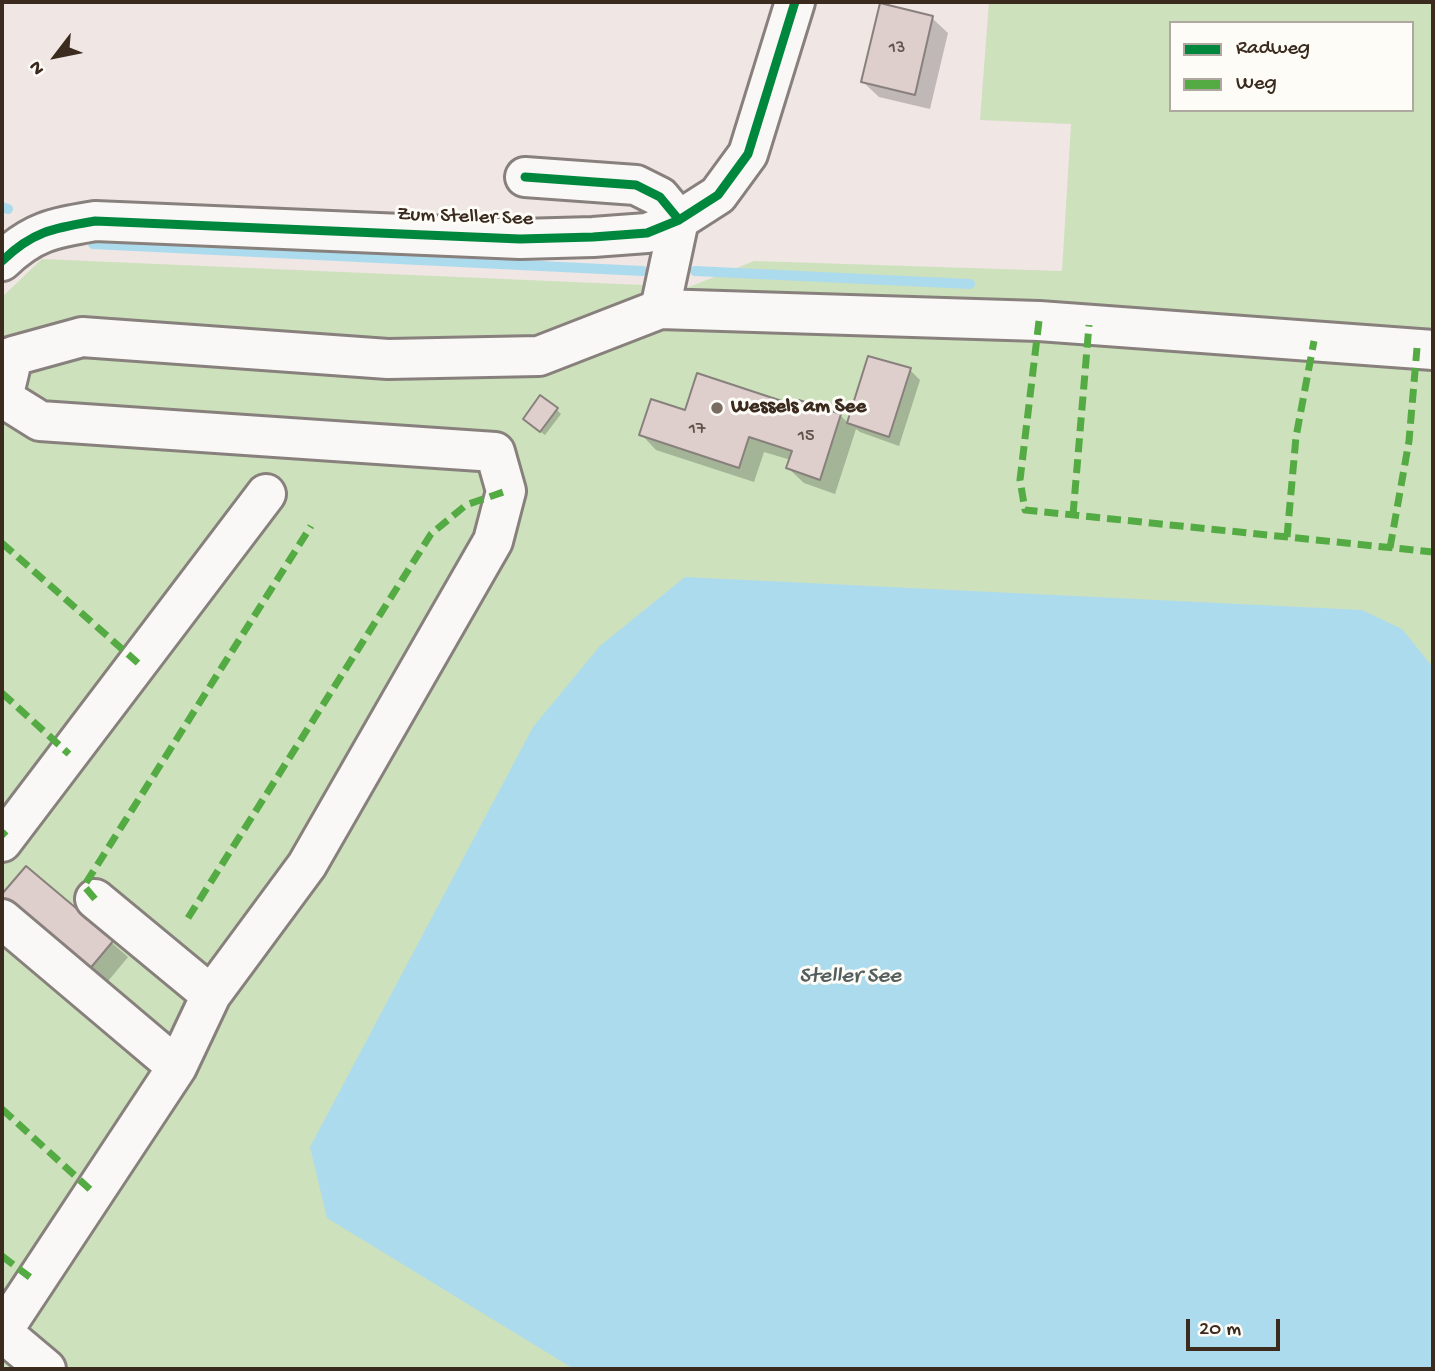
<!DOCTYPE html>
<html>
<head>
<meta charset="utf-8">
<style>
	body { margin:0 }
	#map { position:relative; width:1435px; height:1371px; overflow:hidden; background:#f0e6e4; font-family:"Gochi Hand",sans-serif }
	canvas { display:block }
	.frame { position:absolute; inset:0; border:4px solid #3b2a1e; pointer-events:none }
	.legend { position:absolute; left:1169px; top:21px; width:245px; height:91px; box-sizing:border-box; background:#fdfcf7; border:2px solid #afa8a0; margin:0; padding:9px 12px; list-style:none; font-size:21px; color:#3b2a1e }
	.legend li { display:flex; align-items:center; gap:14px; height:35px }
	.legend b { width:35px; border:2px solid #afa8a0 }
	.north { position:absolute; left:21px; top:21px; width:70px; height:70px; -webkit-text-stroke:5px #fdfcf7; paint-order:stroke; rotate:238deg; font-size:19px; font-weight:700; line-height:28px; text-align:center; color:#3b2a1e }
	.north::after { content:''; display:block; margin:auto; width:24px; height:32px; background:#3b2a1e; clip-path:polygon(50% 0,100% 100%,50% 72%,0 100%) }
	.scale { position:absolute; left:1186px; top:1319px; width:94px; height:32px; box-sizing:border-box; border:4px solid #3b2a1e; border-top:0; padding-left:9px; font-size:21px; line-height:24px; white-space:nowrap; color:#3b2a1e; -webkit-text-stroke:5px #fdfcf7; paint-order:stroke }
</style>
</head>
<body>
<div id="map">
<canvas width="1435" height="1371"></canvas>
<div class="frame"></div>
<ul class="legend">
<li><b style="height:9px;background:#00873e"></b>Radweg</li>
<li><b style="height:9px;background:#55ab43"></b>Weg</li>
</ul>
<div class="north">N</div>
<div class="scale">20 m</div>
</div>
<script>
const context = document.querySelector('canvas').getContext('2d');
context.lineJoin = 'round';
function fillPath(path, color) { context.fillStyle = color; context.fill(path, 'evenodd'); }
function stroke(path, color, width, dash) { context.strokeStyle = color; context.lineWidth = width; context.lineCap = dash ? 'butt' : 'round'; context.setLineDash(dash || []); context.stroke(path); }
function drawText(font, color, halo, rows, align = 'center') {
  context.font = font + ' "Gochi Hand",sans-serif'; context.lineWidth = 6; context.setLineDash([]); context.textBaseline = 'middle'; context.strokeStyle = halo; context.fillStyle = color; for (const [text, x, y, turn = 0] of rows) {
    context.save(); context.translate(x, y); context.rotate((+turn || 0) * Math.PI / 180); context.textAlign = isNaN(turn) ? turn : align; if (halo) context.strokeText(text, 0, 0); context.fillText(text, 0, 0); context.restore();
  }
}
const green = new Path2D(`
	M989 2H1433V1369H2V297L42 259 689 287 754 261 1062 271 1071 124 980 120ZM1171 23H1412V110H1171Z`);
const water = new Path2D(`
	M685 577 1362 610 1402 629 1431 665 1433 695V1369H574L327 1218 310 1147 533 727 600 646Z`);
const shadow = new Path2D(`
	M932 18 948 33 930 109 879 97 863 82Z
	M869 358 910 370 920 380 899 446 860 432 856 429 835 494 804 483 788 468 791 460 764 452 754 482 656 450 641 434 686 412 798 409 840 415 849 424Z
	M556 409 561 414 545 435 530 424Z
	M26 868 128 957 104 986 18 912Z`);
const stream = new Path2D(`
	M2 207 8 209
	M93 244 643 271
	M695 271 970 284`);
const building = new Path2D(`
	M880 3 933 16 915 95 861 82Z
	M868 356 911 368 889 437 847 423Z
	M697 373 797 406 799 400 841 414 820 480 786 468 792 451 749 437 739 468 639 435 651 399 685 410Z
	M540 395 558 408 540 432 523 419Z
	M26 866 114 940 88 971 2 898V894Z`);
const minor = new Path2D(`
	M525 177 636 185 660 197 679 220
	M2 261C33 231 54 228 95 221L520 239 593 237 647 233 679 220 718 195 748 154 795 2
	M660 309 1039 321 1433 350
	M2 842 266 494
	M95 899 211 995
	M2 919 177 1067
	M46 1369 2 1332 177 1067 211 995 307 865 493 541 506 491 495 452 40 421 3 398 13 356 82 337 388 359 539 356 660 309 679 220`);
const quiet = new Path2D(`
	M1039 321 1020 480 1025 510 1433 552V555
	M1073 515 1089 325
	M1287 537 1296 437 1314 341
	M2 543 138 663
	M1390 548 1409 441 1417 348
	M2 693 69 754
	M2 832 6 836
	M95 899 84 886 311 526
	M188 918 431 534 466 505 506 491
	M2 1109 94 1193
	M2 1256 35 1281`);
const cycleway = new Path2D(`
	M525 177 636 185 660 197 679 220
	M2 261C33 231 54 228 95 221L520 239 593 237 647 233 679 220 718 195 748 154 795 2`);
const markers = [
	[717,408,7,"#7a6c63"]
];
const numberNames = [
	["13",897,49],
	["17",697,430],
	["15",806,437]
];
const streetNames = [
	["Zum Steller See",465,218,2]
];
const poiNames = [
	["Wessels am See",731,408]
];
const waterNames = [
	["Steller See",850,977]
];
fillPath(green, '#cde1bc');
fillPath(water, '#addbee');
fillPath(shadow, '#0003');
stroke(stream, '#addbee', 10);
fillPath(building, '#dececc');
stroke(building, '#88807c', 2);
stroke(minor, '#88807c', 44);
stroke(minor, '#f9f8f6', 38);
stroke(quiet, '#55ab43', 7, [14, 7]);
stroke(cycleway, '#00873e', 9);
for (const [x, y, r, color] of markers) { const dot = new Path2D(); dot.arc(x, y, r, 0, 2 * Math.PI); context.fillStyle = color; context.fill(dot); stroke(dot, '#fdfcf7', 2.5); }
drawText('18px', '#64534a', null, numberNames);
drawText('21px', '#3b2a1e', '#fdfcf7', streetNames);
drawText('bold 21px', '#3b2a1e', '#fdfcf7', poiNames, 'left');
drawText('italic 23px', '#545e5e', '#fdfcf7', waterNames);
</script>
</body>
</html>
